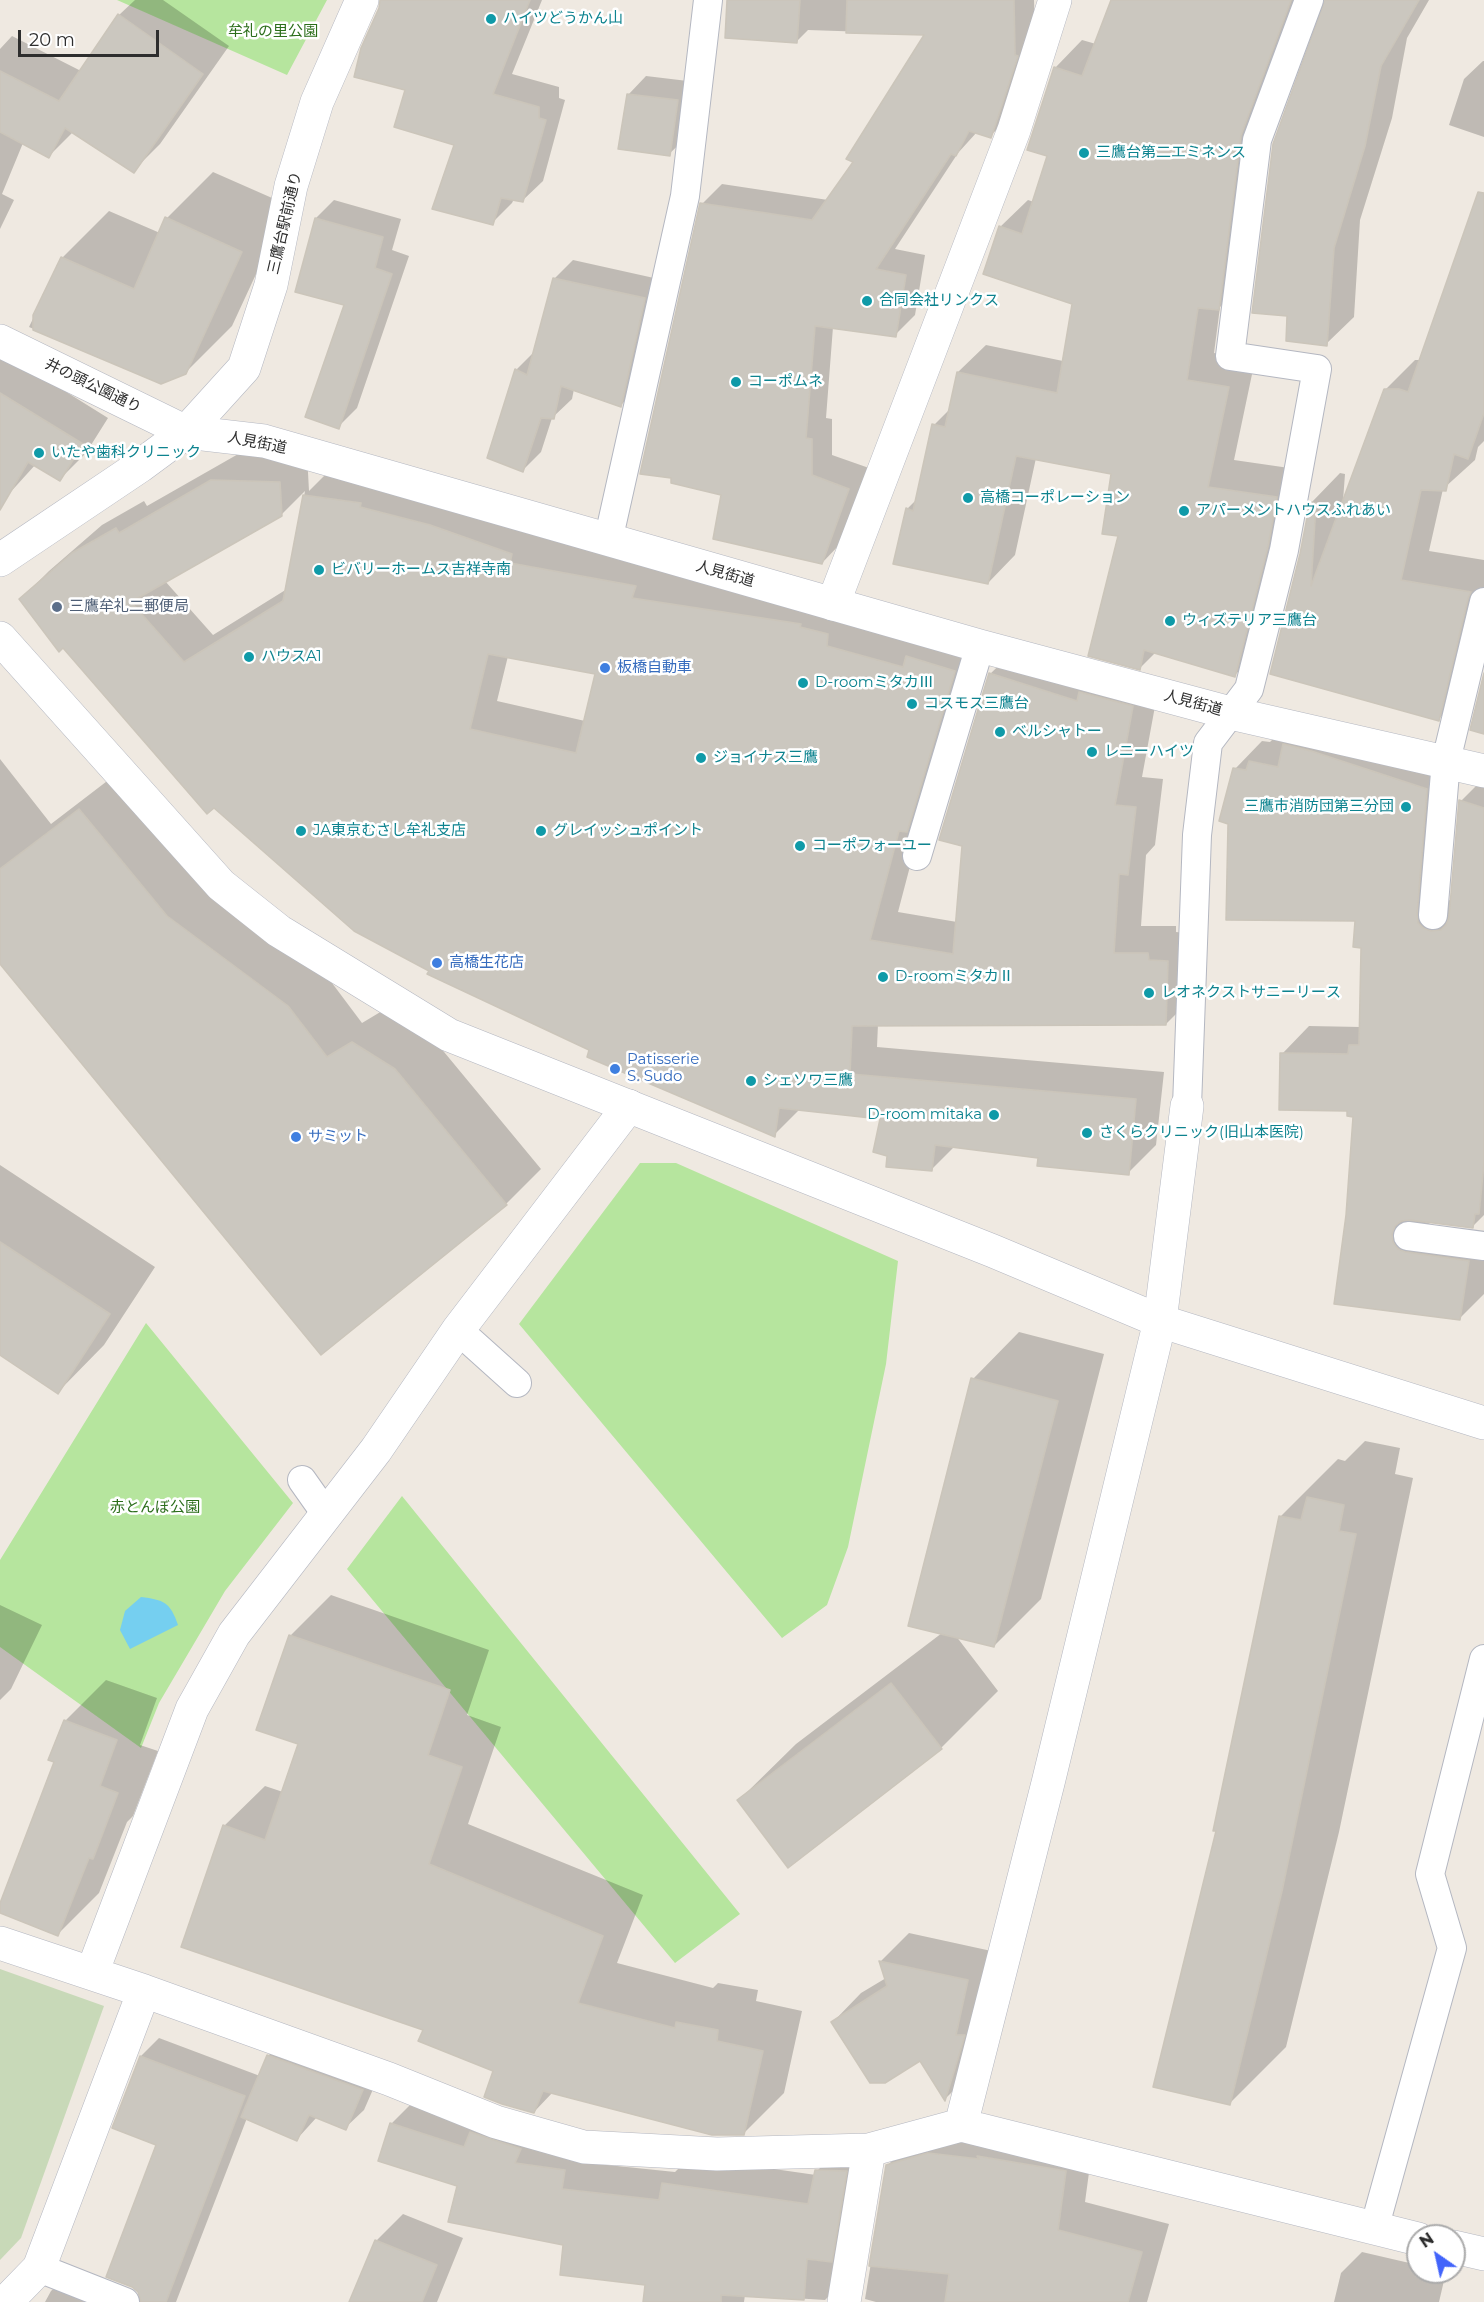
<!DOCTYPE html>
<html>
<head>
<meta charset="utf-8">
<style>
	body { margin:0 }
	#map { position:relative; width:1484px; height:2302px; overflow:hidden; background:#efe9e1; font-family:Montserrat,sans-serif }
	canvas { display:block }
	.north { position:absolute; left:1406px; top:2224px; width:60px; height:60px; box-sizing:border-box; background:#fff; border:2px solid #ababab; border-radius:50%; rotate:326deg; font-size:16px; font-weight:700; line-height:24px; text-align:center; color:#2e2e2e }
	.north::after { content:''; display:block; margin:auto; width:21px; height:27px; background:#4264fb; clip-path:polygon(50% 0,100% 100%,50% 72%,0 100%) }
	.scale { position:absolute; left:18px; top:30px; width:141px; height:27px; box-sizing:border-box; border:3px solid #2e2e2e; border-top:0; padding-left:8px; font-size:18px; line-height:21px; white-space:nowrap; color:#2e2e2e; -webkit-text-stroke:4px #fff; paint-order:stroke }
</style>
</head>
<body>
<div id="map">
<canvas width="1484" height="2302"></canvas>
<div class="north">N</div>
<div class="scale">20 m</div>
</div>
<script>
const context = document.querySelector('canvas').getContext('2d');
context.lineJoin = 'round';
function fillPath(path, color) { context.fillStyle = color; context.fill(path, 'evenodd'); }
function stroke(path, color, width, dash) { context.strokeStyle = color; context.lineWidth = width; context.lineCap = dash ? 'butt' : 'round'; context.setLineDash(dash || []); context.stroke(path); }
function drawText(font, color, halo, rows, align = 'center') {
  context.font = font + ' Montserrat,"Noto Sans JP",sans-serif'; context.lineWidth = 5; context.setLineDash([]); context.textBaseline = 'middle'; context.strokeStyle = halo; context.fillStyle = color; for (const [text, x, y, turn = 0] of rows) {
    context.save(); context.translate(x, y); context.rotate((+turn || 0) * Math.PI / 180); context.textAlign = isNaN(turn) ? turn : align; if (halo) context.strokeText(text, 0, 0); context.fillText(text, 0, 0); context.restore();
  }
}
const green = new Path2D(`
	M117 0H327L287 75Z
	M640 1163H676L898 1261 886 1364 848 1547 827 1605 782 1638 519 1324Z
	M146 1323 293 1503 225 1591 159 1703 141 1748 0 1647V1560Z
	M402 1496 740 1914 675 1963 347 1569Z`);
const cemetery = new Path2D(`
	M0 1969 104 2006 21 2238 0 2260Z`);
const water = new Path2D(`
	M141 1597C164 1600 170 1602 178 1625L130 1649 120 1630 125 1611Z`);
const shadow = new Path2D(`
	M135 0H163L229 46 160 144 133 171 73 132 48 157 23 143 2 194 14 200 0 229V49L12 36 81 71 119 15Z
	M396 0H542L512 74 559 87V98L565 100 543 181 522 201 514 199 512 203 492 223 456 144 407 89Z
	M729 0H1034L1035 35 1011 116 990 136 977 132 958 153 895 249 925 255 915 315 895 335 833 327 826 418 832 419V455L869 468 842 542 822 563 723 494 702 204 722 184 828 200 855 161 926 34 808 30 797 41Z
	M1113 0H1308L1268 106 1246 281 1220 307 1214 353 1255 360 1234 460 1303 470 1262 648 1235 675 1156 652 1140 668 1112 473 1036 458 1015 555 988 583 907 509 917 499 934 425 951 408 958 372 986 345 1063 361 1073 303 1000 227 1028 200 1034 202 1049 155 1055 68 1082 40 1096 44Z
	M1327 0H1429L1407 38 1392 118 1360 220 1354 317 1326 344Z
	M1483 61H1484V137L1449 125 1464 79Z
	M646 76 696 82 688 136 669 154 628 95Z
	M213 172 288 205 232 326 185 373 161 383 29 327 62 258 109 211 160 233 167 218Z
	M334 200 401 219 392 250 409 256 357 408 338 427 346 304 316 218Z
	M1484 216V441L1478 447 1475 460 1443 489 1429 551 1484 560V621L1467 690 1438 720 1272 673 1301 554 1311 503 1340 473 1345 474 1343 501 1385 390 1415 360H1421Z
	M573 260 663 280 639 387 621 405 574 389 572 399 552 418 541 452 522 471 516 370 534 352 554 279Z
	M0 354 31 370 108 418 86 453 60 479 36 464 7 496 0 491Z
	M240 453 307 454 309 491 332 468 982 643 924 813 898 912 957 922 990 674 1019 646 1160 679 1142 777 1163 779 1155 845 1146 855 1141 926H1176V932L1195 934 1194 996 1166 1024H878L877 1047 1164 1072 1156 1145 1128 1173 1039 1157 955 1146 932 1169 889 1155 881 1118 800 1109 774 1135 591 1049 432 970 21 599 49 571 102 525 144 501 147 506ZM305 491 287 589 213 635 165 581 281 515ZM508 656 597 673 585 721 497 701Z
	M1278 734 1454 762 1445 895 1452 903 1461 801 1484 778V1215L1473 1226 1422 1221 1434 1225 1484 1232V1294L1460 1318 1348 1215 1355 1115 1282 1054 1309 1026 1361 1027 1362 947 1357 920 1235 769 1262 741 1270 742Z
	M0 759 51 824 115 775 323 971 362 1023 387 1008 430 1035 541 1169 506 1204 0 961Z
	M0 1165 155 1267 104 1345 58 1392 0 1354Z
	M1019 1332 1104 1354 1041 1599 994 1646 956 1636 998 1691 941 1748 789 1865 739 1800 796 1744 942 1633 973 1379Z
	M1365 1441 1400 1448 1395 1474 1413 1478 1339 1832 1286 2047 1229 2104 1218 1830 1281 1516 1338 1459 1345 1461Z
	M331 1595 489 1650 467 1715 501 1727 468 1824 643 1895 617 1963 713 1988 718 1983 758 1990 756 2001 802 2011 784 2093 744 2133 553 2092 534 2112 495 2070 425 2029 224 1826 265 1786 283 1792 300 1743 290 1636Z
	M0 1605 42 1625 11 1689 0 1700Z
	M106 1680 157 1698 140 1745 158 1751 133 1816 127 1822 99 1893 58 1934 0 1911V1906L56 1761 65 1721Z
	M909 1933 996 1952 973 2071 945 2099 921 2059 833 2022 861 1993 886 1978 881 1961Z
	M286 2037 381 2071 364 2110 345 2128 317 2117 297 2139 247 2118 176 2302H45L51 2291 70 2273 143 2299 139 2290 108 2276 158 2144 141 2056 159 2038 260 2076 268 2056Z
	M419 2096 588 2163 675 2172 690 2157 816 2175 817 2171 844 2144 873 2145 852 2273 825 2300 745 2295 744 2302H644L646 2284 565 2244 459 2185 380 2160 392 2123Z
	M915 2137 1093 2143 1085 2202 1169 2224 1147 2302H876L865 2299 887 2166Z
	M403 2214 463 2238 437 2302H351L376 2241Z
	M1362 2252 1418 2265V2272H1446L1439 2302H1334L1341 2273Z`);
const building = new Path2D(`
	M380 0H530L493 94 539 107V118L546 120 523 202 501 198 493 225 432 209 454 145 394 127 405 90 354 77 361 48 379 8Z
	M727 0H800L797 43 725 38Z
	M847 0H1014L1015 55 1018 56 991 138 969 131 956 156 951 154 876 269 906 275 896 337 815 326 806 438 812 439V475L849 489 822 564 713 539 721 495 671 483V478L640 474 700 203 812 220 853 162 846 159 924 35 846 33Z
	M1111 0H1291L1241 135 1219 310 1198 308 1187 380 1229 387 1208 487 1277 497 1268 546 1235 677 1144 650 1140 670 1088 656 1118 536 1102 534 1111 474 1016 456 988 584 893 564 906 508 913 511 932 424 945 427 957 372 1057 393 1072 304 983 274 999 226 1022 234 1047 156 1027 150 1054 67 1082 76Z
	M1325 0H1419L1381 66 1365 146 1334 248 1327 346 1286 341 1287 316 1252 313 1273 144Z
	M118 14 203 74 134 173 65 128 49 158 0 132V71L59 101Z
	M627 94 678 100 670 156 618 149Z
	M1478 192 1484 193V413L1468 459 1454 454 1446 491 1421 490 1401 580 1471 592 1468 598 1439 721 1270 674 1300 554 1310 502 1316 503 1311 586 1384 389H1399L1408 392Z
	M165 217 242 252 186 374 161 384 33 330V315L61 257 134 289Z
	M315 218 383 237 375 268 392 274 339 429 305 417 344 305 295 292Z
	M553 278 645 298 621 407 561 386 554 419 541 418 523 472 487 458 515 369 527 375Z
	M0 393 83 444 60 481 28 462 0 510Z
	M211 480 280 482 282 516 131 602 184 662 283 601 303 495 361 503 360 507 430 525 512 554 510 563 636 586 632 598 801 624 800 627 828 634 827 646 903 667 906 656 955 671 907 832 899 831 870 940 953 954 962 846 939 840 989 673 1077 701 1079 692 1133 706 1115 805 1136 807 1128 875 1119 874 1114 953H1148L1149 960 1168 961 1166 1025 852 1026 850 1074 1136 1099 1129 1175 1037 1166 1038 1158 935 1145 932 1171 886 1167 887 1156 873 1152 880 1119 779 1108 775 1137 587 1057 589 1050 427 974 429 971 354 931 214 808 207 814 63 648 59 652 19 599 72 553 116 528 119 533ZM488 654 595 674 576 753 470 729Z
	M1484 673V734L1470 730Z
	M1283 744 1311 751 1427 789 1417 914 1418 923 1423 928 1431 931 1441 930 1446 925 1449 917 1459 800 1484 808V1163L1479 1214H1475L1473 1228 1410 1220 1401 1221 1395 1226 1392 1234 1393 1242 1398 1249 1405 1252 1469 1261 1460 1320 1334 1304 1346 1215 1353 1117 1347 1116V1111L1279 1110 1280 1053 1348 1054 1349 1045H1359L1361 948 1353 947 1355 921 1226 920 1228 824 1219 821 1233 768 1246 770 1249 761 1278 767Z
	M79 809 167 916 288 1006 327 1057 352 1042 395 1069 507 1205 321 1355 0 964V869Z
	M0 1242 110 1314 58 1394 0 1355Z
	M971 1378 1058 1401 994 1647 908 1626Z
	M1307 1497 1344 1505 1339 1531 1356 1534 1282 1891 1230 2105 1153 2087 1216 1831H1213L1279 1516 1301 1520Z
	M289 1635 450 1690 428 1755 462 1767 429 1864 603 1936 578 2003 675 2028 676 2022 718 2030 717 2041 763 2051 744 2135H712L543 2091 534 2113 502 2104 484 2097 493 2071 418 2041 423 2030 181 1947 223 1825 265 1840 298 1744 256 1730Z
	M891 1683 942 1749 788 1868 737 1800Z
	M64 1720 117 1740 100 1786 118 1793 93 1859 89 1858 58 1936 0 1913V1903L54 1762 48 1760Z
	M879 1961 968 1980 956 2035H965L945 2101 920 2061 885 2083H870L831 2022 887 1986Z
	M267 2055 363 2090 346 2130 309 2115 297 2141 241 2117Z
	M140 2056 245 2096 166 2302H141L138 2292 132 2287 106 2277 156 2145 112 2128Z
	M390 2123 464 2147 470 2132 521 2149 515 2163 565 2170 562 2189 659 2200 662 2183 808 2204 815 2170 847 2171 832 2262 807 2259 804 2300 721 2295V2302H643L645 2285 560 2275 563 2245 448 2222 457 2186 378 2161Z
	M928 2153 979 2159 977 2156 1066 2171 1058 2230 1142 2252 1128 2302H945L949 2274 869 2266 886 2165Z
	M375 2240 437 2265 422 2302H349Z`);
const lane = new Path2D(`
	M608 541 685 196 708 0
	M917 856 980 646
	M1433 915 1446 761 1484 602
	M1187 1106 1197 835 1208 743 1249 689 1284 550 1317 369 1230 356 1257 140 1309 0
	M1408 1236 1484 1246
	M458 1330 517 1383
	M302 1480 326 1514
	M1374 2229 1452 1948 1430 1874 1484 1659
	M39 2268 125 2302`);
const street = new Path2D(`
	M0 341 186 432
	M833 604 1014 130 1055 0
	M0 1943 144 1991 389 2079 496 2122 584 2147 717 2154 869 2150 961 2125 1418 2239
	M92 1973 192 1709 234 1634 376 1450 458 1330 629 1106
	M961 2125 1048 1783 1160 1321 1187 1106
	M1454 2247 1484 2254
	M6 2302 39 2268 144 1991
	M844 2302 869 2150`);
const secondary = new Path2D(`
	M186 432 264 441 980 646 1230 713 1484 771
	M0 560 140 466 186 432 244 368 271 285 291 186 317 102 362 0
	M0 638 221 885 279 931 449 1035 993 1251 1160 1321 1484 1423`);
const markers = [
	[491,19,6,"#0f9aa8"],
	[1084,153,6,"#0f9aa8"],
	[867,301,6,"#0f9aa8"],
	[736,382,6,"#0f9aa8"],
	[39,453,6,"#0f9aa8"],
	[968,498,6,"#0f9aa8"],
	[1184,511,6,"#0f9aa8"],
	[319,570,6,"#0f9aa8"],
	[57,607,6,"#5c6f8a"],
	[1170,621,6,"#0f9aa8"],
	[249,657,6,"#0f9aa8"],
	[605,668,6,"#3f7fe0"],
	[803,683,6,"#0f9aa8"],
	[912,704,6,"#0f9aa8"],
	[1000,732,6,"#0f9aa8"],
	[1092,752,6,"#0f9aa8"],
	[701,758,6,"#0f9aa8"],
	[1406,807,6,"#0f9aa8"],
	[301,831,6,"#0f9aa8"],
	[541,831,6,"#0f9aa8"],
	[800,846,6,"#0f9aa8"],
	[437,963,6,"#3f7fe0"],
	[883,977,6,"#0f9aa8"],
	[1149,993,6,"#0f9aa8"],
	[615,1069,6,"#3f7fe0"],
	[751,1081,6,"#0f9aa8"],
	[994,1115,6,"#0f9aa8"],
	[1087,1133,6,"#0f9aa8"],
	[296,1137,6,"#3f7fe0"]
];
const cultureNames = [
	["ハイツどうかん山",503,19],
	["三鷹台第二エミネンス",1096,153],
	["合同会社リンクス",879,301],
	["コーポムネ",748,382],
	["いたや歯科クリニック",51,453],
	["高橋コーポレーション",980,498],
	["アパーメントハウスふれあい",1196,511],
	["ビバリーホームス吉祥寺南",331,570],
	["ウィズテリア三鷹台",1182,621],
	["ハウスA1",261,657],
	["D-roomミタカⅢ",815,683],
	["コスモス三鷹台",924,704],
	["ベルシャトー",1012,732],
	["レニーハイツ",1104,752],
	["ジョイナス三鷹",713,758],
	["三鷹市消防団第三分団",1394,807,"right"],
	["JA東京むさし牟礼支店",313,831],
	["グレイッシュポイント",553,831],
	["コーポフォーユー",812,846],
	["D-roomミタカⅡ",895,977],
	["レオネクストサニーリース",1161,993],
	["シェソワ三鷹",763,1081],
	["D-room mitaka",982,1115,"right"],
	["さくらクリニック(旧山本医院)",1099,1133]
];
const parkNames = [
	["牟礼の里公園",273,32],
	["赤とんぼ公園",155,1508]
];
const streetNames = [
	["三鷹台駅前通り",285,223,-77],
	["井の頭公園通り",93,386,26],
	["人見街道",257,443,11],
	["人見街道",725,574,16],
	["人見街道",1193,703,15]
];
const serviceNames = [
	["三鷹牟礼二郵便局",69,607]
];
const shopNames = [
	["板橋自動車",617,668],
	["高橋生花店",449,963],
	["Patisserie",627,1060],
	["S. Sudo",627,1077],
	["サミット",308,1137]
];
fillPath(green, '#b6e59e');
fillPath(cemetery, '#c8d9b8');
fillPath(water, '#75cff0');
fillPath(shadow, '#0003');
fillPath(building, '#cbc7bf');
stroke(building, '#cbc5ba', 1.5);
stroke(lane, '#b4b7c1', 30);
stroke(street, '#b4b7c1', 34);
stroke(secondary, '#b4b7c1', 34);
stroke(lane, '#fff', 28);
stroke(street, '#fff', 33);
stroke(secondary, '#fff', 33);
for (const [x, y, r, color] of markers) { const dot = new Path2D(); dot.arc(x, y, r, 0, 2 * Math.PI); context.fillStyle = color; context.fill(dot); stroke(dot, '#fff', 2); }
drawText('15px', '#0d838f', '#fff', cultureNames, 'left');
drawText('15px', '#2c6e1b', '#fff', parkNames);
drawText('15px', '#2e2e2e', '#fff', streetNames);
drawText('15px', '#4e5e75', '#fff', serviceNames, 'left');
drawText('15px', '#366cbe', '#fff', shopNames, 'left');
</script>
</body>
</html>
